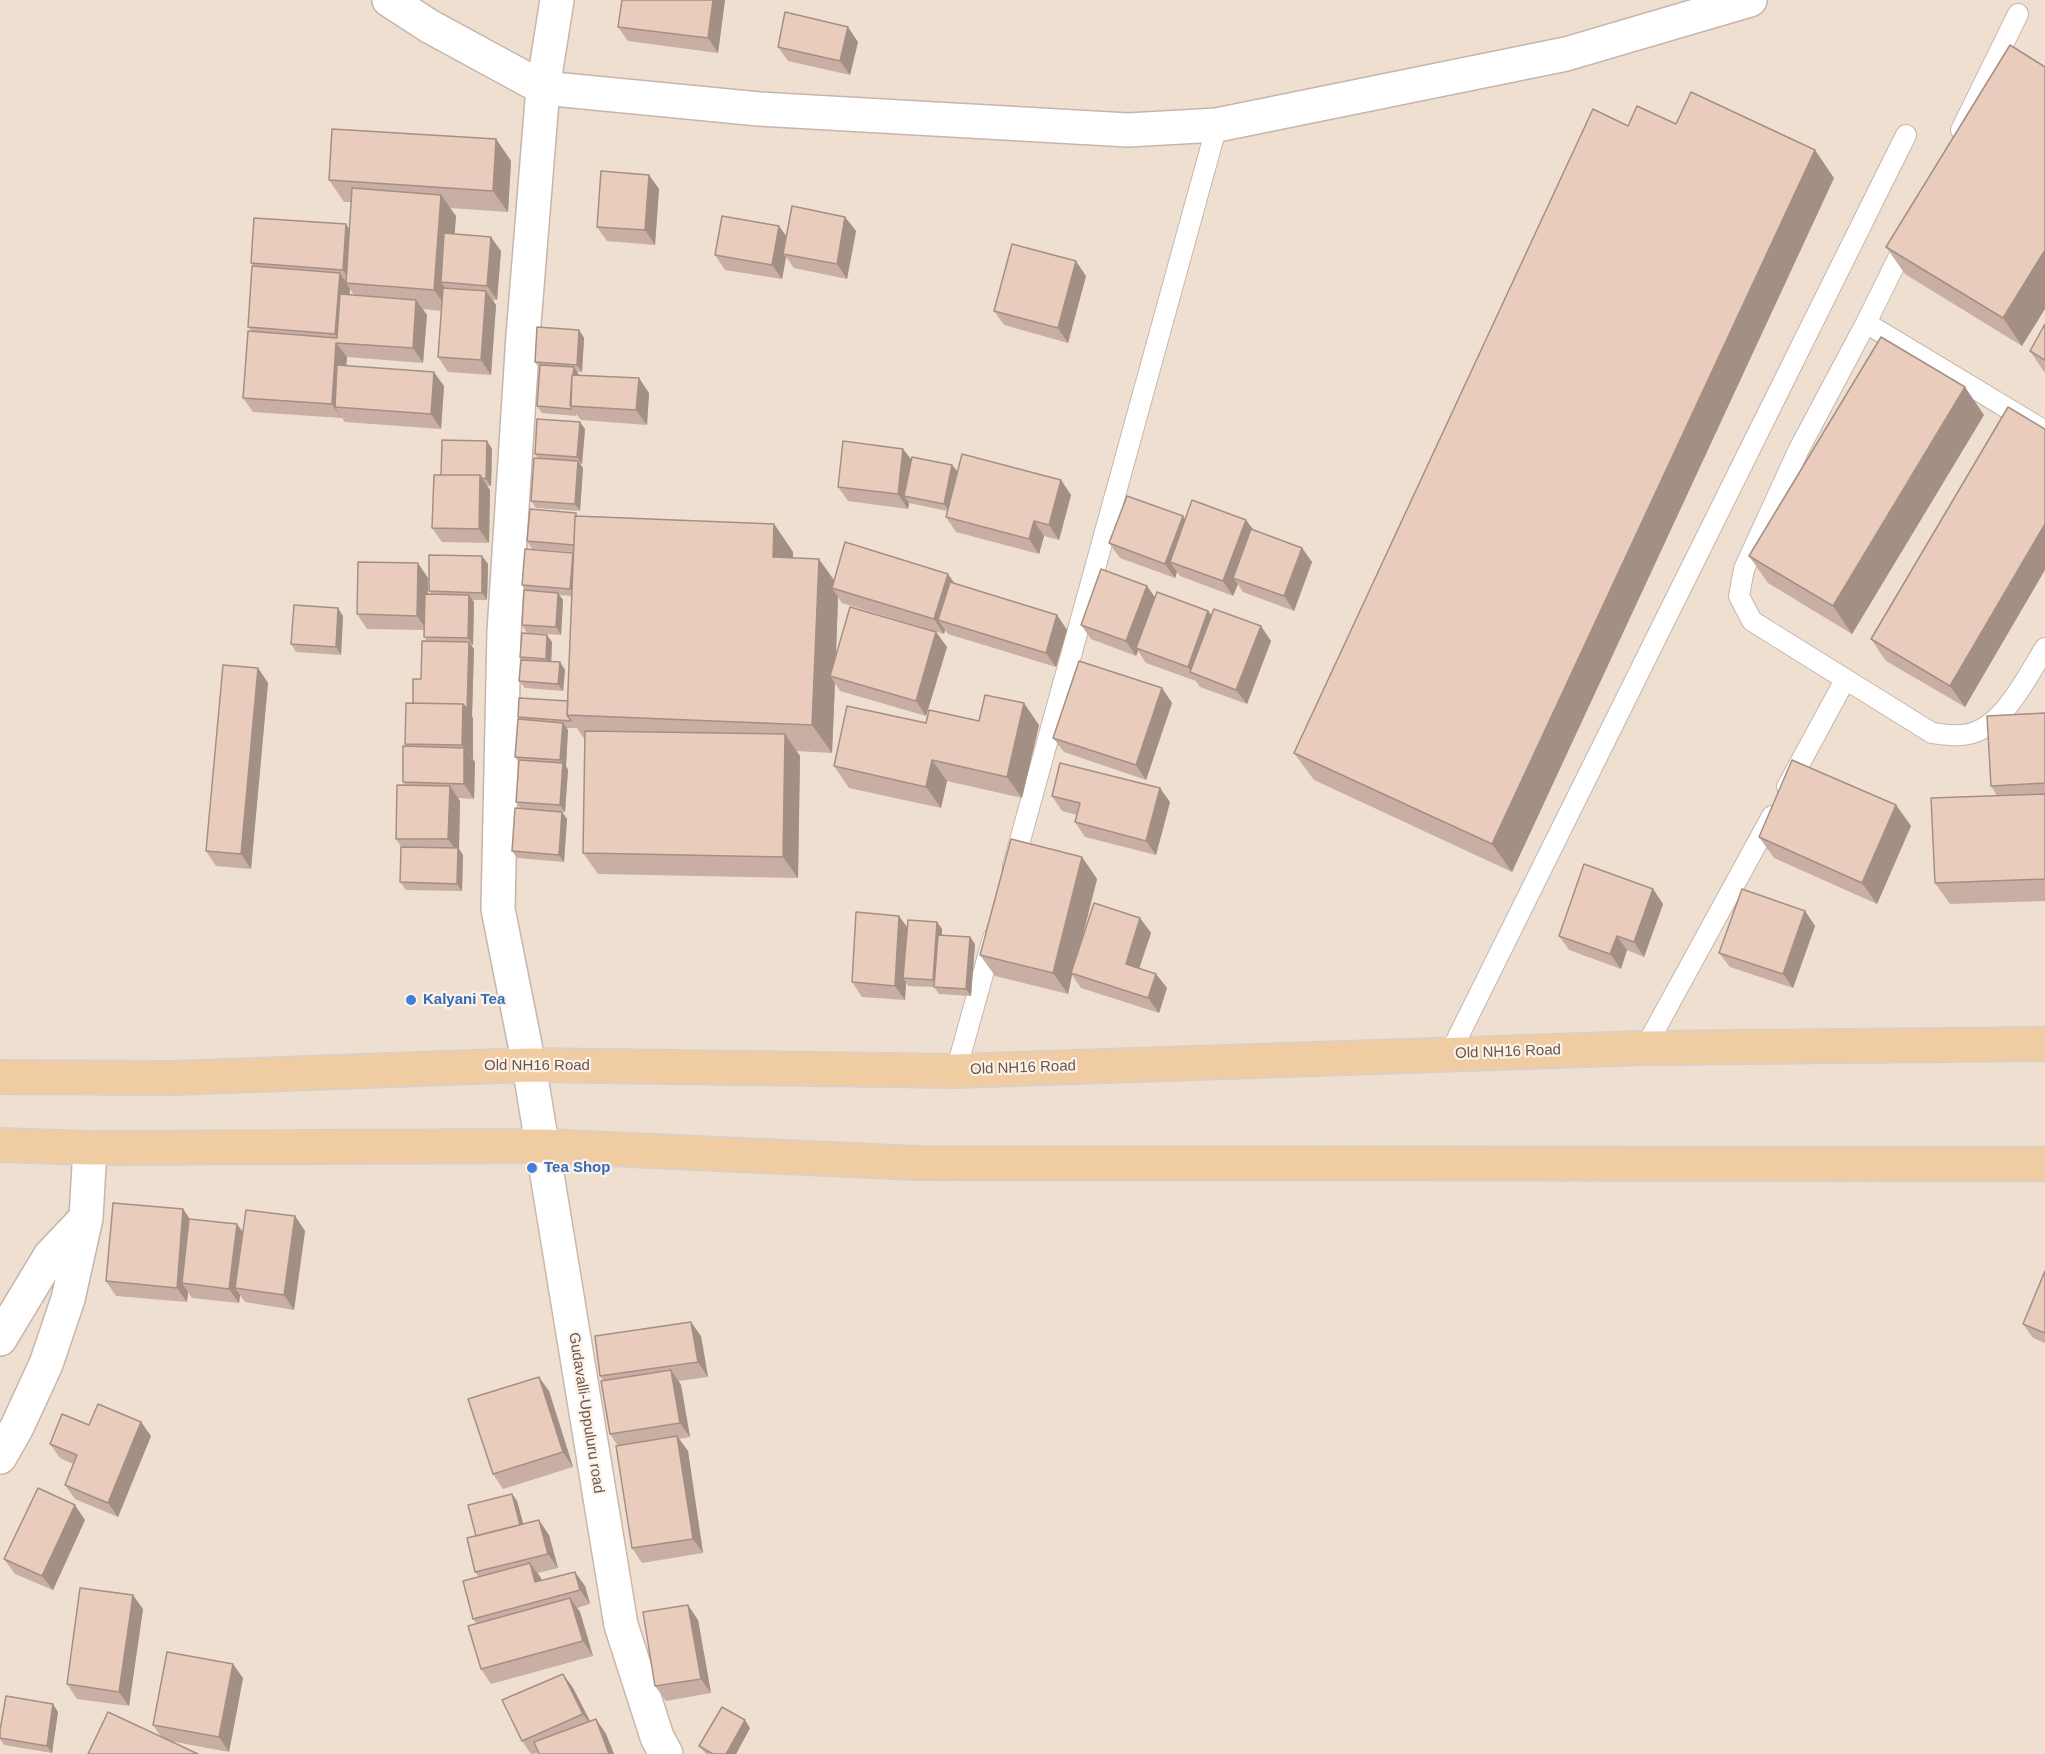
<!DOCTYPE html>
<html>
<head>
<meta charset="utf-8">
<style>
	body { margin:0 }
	canvas { display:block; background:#f8eee2 }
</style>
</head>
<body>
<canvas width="2045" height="1754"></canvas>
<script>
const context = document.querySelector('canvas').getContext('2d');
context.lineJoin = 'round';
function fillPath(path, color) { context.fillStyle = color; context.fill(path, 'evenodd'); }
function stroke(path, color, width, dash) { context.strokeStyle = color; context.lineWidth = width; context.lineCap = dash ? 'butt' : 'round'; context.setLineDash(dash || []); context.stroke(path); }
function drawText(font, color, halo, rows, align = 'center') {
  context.font = font + ' Arial,sans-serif'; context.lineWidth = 4.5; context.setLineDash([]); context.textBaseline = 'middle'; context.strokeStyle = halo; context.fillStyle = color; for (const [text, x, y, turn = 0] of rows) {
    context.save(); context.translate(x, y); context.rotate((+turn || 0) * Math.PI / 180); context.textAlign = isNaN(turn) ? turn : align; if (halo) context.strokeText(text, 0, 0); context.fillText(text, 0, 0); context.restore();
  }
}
const residential = new Path2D(`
	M0 0H2045V1754H0Z`);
const service = new Path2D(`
	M1961 130 2018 14
	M1908 238 1866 323 1799 449 1744 569 1739 596 1752 621 1932 733C1941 734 1951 736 1960 735 2000 735 2026 678 2045 648
	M1866 323 2045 431
	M1787 787 1845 680
	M1013 866 1217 125
	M1645 1048 1772 816
	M1450 1053 1906 135
	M956 1071 993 938`);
const minor = new Path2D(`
	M389 0 429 26 543 88 759 109 1128 130 1217 125 1566 54 1750 0
	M529 1065 498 909 504 632 523 336 543 88 557 0
	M0 1339 50 1256 86 1218
	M0 1457 17 1427 46 1364 68 1299 86 1218 90 1148`);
const secondary = new Path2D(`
	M529 1065 621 1625 657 1737 666 1754`);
const primary = new Path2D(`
	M0 1077 173 1078 529 1065 956 1071 1645 1048 2045 1044
	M0 1145 90 1148 542 1146 917 1163 2045 1164`);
const wall = new Path2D(`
	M725 0 718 53 628 41 618 27Z
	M858 42 850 75 788 61 778 47Z
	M2045 67 2022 346 1905 274 1886 247Z
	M1676 124 1834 178 1512 872 1314 780 1294 753 1628 126Z
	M496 139 511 161 508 212 450 208 456 216 454 234 501 251 497 300H493L496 305 491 375 448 372 438 357 441 311 423 309 427 315 423 363 347 357 346 366 444 386 441 429 345 422 342 418 253 412 243 398 251 331 248 327 253 266 251 263 350 229 352 202H344L329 180ZM350 289 354 295H349Z
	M649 175 659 189 655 245 607 241 597 227Z
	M845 217 856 231 847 279 794 268 786 257 782 279 725 270 715 255 787 237Z
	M1086 276 1068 343 1004 325 994 311Z
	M2045 324V373L2030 351Z
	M579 330 584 338 582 372H577L579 375 649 393 647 425 581 420 576 414V416L542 413 537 406 539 368 535 362Z
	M2008 407 1965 707 1886 661 1871 639Z
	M1984 415 1852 634 1768 583 1749 556Z
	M585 429 582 464H580L583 468 580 511 536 508 531 501 538 458 535 454Z
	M487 441 492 449 491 486H487L490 490 489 543 442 542 432 528 441 475Z
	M903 449 911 460 958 472 1071 495 1059 540 1044 536 1039 554 956 532 946 517 947 511 909 503 908 509 848 501 838 487Z
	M578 516 774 524 793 552V558L834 580 956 584 1057 615 1067 630 1056 667 948 634 945 630 944 634 842 603 838 597 836 657 936 632 947 647 926 716 840 691 835 683 832 753 796 751 800 756 798 878 598 874 583 853 585 740 576 727V728H566L568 730 566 766 568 770 565 812H562L567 819 564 862 517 858 512 851 520 808 516 802 519 762 515 757 519 719 518 717 568 701 572 596 559 595 563 600 561 635 527 633 522 625 526 590 522 585 573 554V552L532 549 527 541Z
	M1183 516 1185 520H1246L1254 530 1302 548 1312 562 1294 611 1243 592 1238 584 1233 596 1180 576 1177 572 1175 578 1120 558 1109 543Z
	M482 556 488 564 487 600H472L474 602 473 645H471L474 649 472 716 473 719V759L475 762 474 799 458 798 460 801 459 849 463 855 462 891 406 890 400 882 401 847 396 839 405 785 403 782 406 746 405 744 413 703 421 679 427 641 424 637V630L367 629 357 614 428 578V594H431L429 591Z
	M1147 586 1155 597 1208 611 1212 615 1271 641 1247 704 1200 687 1196 681 1146 663 1138 651 1136 656 1091 639 1081 625Z
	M343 616 341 655 296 652 291 644Z
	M552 642 551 662H560L565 670 563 691 525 688 519 681 522 660 520 657Z
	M258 668 268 683 251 869 216 866 206 851Z
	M1162 688 1172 703 1146 780 1064 752 1053 738Z
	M2045 713V901L1950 904 1935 883 1997 796 1991 786Z
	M979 721 1039 725 1022 798 947 781 941 808 849 788 834 766 926 723Z
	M1052 796 1170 802 1156 855 1085 837 1075 822 1077 815 1062 811Z
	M1896 805 1911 826 1877 904 1774 858 1759 837Z
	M1082 857 1097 879 1080 946 1140 918 1151 933 1139 968 1156 974 1167 988 1159 1013 1081 988 1072 975 1068 994 995 976 980 955Z
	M1653 889 1663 904 1644 957 1627 950 1621 969 1569 950 1559 936Z
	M1805 911 1815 926 1793 988 1730 967 1719 953Z
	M899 916 907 927 937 922 942 929V935L970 937 975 944 971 996 939 994 934 987 908 986 906 982 905 1000 862 997 852 982Z
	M183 1209 190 1219 243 1233 295 1216 305 1231 294 1310 245 1302 240 1295 239 1303 192 1298 188 1292 187 1302 116 1296 106 1281Z
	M2045 1271V1343L2033 1338 2023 1324Z
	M701 1336 708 1377 679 1381 681 1385 690 1437 679 1439 688 1451 703 1553 642 1563 632 1548 618 1446 610 1434 603 1380 600 1376Z
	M549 1391 573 1467 503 1489 493 1474Z
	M141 1422 151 1436 118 1517 75 1499 65 1485 73 1464 60 1458 50 1444 89 1425Z
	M512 1494 517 1501 523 1524 549 1535 558 1568 538 1573 541 1580 585 1586 590 1604 577 1608 580 1612 593 1656 491 1684 481 1669 477 1624 473 1619 479 1577 475 1572 476 1536Z
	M85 1520 53 1590 15 1574 4 1559Z
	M143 1609 129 1706 77 1699 67 1684Z
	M698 1620 711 1693 666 1701 655 1686Z
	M563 1674 573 1688 590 1721 596 1719 606 1734 614 1754H539L538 1753 531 1754 522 1741Z
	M243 1678 229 1752 170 1741 161 1737 153 1725Z
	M58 1712 52 1753 4 1745 0 1739V1730Z
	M750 1728 736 1754H706L699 1746Z`);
const shadedWall = new Path2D(`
	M713 0H725L718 53 708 38Z
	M848 27 858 42 850 75 840 61Z
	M496 139 511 161 508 212 493 191Z
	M1815 150 1834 178 1512 872 1492 844Z
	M649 175 659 189 655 245 645 230Z
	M441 195 456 216 451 283 441 282 450 295 449 311 434 290Z
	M845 217 856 231 847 279 837 264Z
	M346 224 356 239 353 285 343 270Z
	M779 226 789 240 783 254 786 257 782 279 772 265Z
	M491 237 501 251 497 300 487 286Z
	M2045 250V309L2022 346 2003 318Z
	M1076 261 1086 276 1068 343 1058 328Z
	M340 273 350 289 346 343H342L335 334Z
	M486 291 496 305 491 375 481 360Z
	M416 300 427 315 423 363 413 348Z
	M579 330 584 338 582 372 577 365Z
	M336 343 347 357 343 408 335 407 342 419 332 404Z
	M574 367 579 375 571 406Z
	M434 372 444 386 441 429 431 414Z
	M639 378 649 393 647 425 636 410Z
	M1965 387 1984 415 1852 634 1833 606Z
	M580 422 585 429 582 464 577 457Z
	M487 441 492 449 491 486 486 479Z
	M903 449 914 463 904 496 909 503 908 509 898 494Z
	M578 461 583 468 580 511 575 504Z
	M952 465 958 472 949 511 944 504Z
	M480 475 490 490 489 543 479 529Z
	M1061 480 1071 495 1059 540 1049 525Z
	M1183 516 1193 531 1170 562 1177 572 1175 578 1165 564Z
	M1246 520 1256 534 1233 578 1238 584 1233 596 1223 581Z
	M1034 521 1044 536 1039 554 1029 539Z
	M774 524 793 552 792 585 773 557Z
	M2045 524V570L1965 707 1950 686Z
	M1302 548 1312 562 1294 611 1284 596Z
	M573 553 578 561 576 596 570 589Z
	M482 556 488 564 487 600 482 593Z
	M819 559 839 587 832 588 838 597 835 678 830 676 835 683 832 753 812 725Z
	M418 563 428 578 427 630 417 616Z
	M948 574 958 588 938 620 945 630 944 634 934 619Z
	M1147 586 1157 601 1136 648 1138 651 1136 656 1126 641Z
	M558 593 563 600 561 635 556 627Z
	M469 595 474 602 473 645 468 638Z
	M338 608 343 616 341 655 336 647Z
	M1208 611 1219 625 1192 673 1188 667Z
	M1057 615 1067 630 1056 667 1046 653Z
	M1261 626 1271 641 1247 704 1236 690Z
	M936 632 947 647 926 716 916 701Z
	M547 635 552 642 551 666 546 659Z
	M469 642 474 649 472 716 473 719V759L462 745 463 704Z
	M560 662 565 670 563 691 558 684Z
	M258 668 268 683 251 869 241 854Z
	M1162 688 1172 703 1146 780 1136 765Z
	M1024 703 1039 725 1022 798 1007 777Z
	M563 723 568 730 566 766 568 770 565 812 560 805 563 764 560 760Z
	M785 734 800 756 798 878 783 857Z
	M464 748 475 762 474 799 464 784Z
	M932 760 947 781 941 808 926 787Z
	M450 786 460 801 459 849 463 855 462 891 457 884 458 853 448 839Z
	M1160 788 1170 802 1156 855 1146 841Z
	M1896 805 1911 826 1877 904 1862 883Z
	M562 812 567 819 564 862 559 855Z
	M1082 857 1097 879 1073 974 1071 973 1072 975 1068 994 1053 973Z
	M1653 889 1663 904 1644 957 1634 942Z
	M1805 911 1815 926 1793 988 1783 974Z
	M899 916 909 930 903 978 906 982 905 1000 895 986Z
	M1140 918 1151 933 1136 978 1126 964Z
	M937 922 942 929 938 987 933 980Z
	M1617 936 1627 950 1621 969 1610 954Z
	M970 937 975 944 971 996 966 989Z
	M1156 974 1167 988 1159 1013 1148 998Z
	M183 1209 193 1224 182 1283 188 1292 187 1302 177 1288Z
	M295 1216 305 1231 294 1310 284 1295Z
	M237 1224 247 1238 235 1288 240 1295 239 1303 229 1289Z
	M691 1322 701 1336 708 1377 698 1362Z
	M671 1370 681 1385 690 1437 680 1423Z
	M539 1377 549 1391 573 1467 563 1452Z
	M141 1422 151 1436 118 1517 108 1503Z
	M677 1436 688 1451 703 1553 693 1539Z
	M512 1494 517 1501 526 1534 521 1527Z
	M75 1505 85 1520 53 1590 42 1576Z
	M539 1520 549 1535 558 1568 548 1554Z
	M530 1563 541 1578 545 1597 535 1582Z
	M575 1572 585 1586 590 1604 580 1590Z
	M133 1595 143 1609 129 1706 119 1692Z
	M570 1598 580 1612 593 1656 583 1641Z
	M688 1605 698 1620 711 1693 701 1679Z
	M233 1664 243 1678 229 1752 219 1737Z
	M563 1674 573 1688 594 1729 583 1714Z
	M53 1704 58 1712 52 1753 47 1746Z
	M596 1719 606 1734 614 1754H609Z
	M745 1720 750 1728 736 1754H726Z`);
const building = new Path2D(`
	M622 0H713L708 38 618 27Z
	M785 12 848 27 840 61 778 47Z
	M2010 45 2045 67V250L2003 318 1886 247Z
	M1691 92 1815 150 1492 844 1294 753 1593 109 1628 126 1637 106 1676 124Z
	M332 129 496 139 493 191 329 180Z
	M601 171 649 175 645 230 597 227Z
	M352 188 441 195 434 290 346 283Z
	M792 206 845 217 837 264 783 254Z
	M722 216 779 226 772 265 715 255Z
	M254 218 346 224 343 270 251 263Z
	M444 233 491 237 487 286 441 282Z
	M1012 244 1076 261 1058 328 994 311Z
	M252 266 340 273 335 334 248 327Z
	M443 288 486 291 481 360 438 357Z
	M340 294 416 300 413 348 336 343 332 404 243 398 248 331 337 338Z
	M2045 324V360L2030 351Z
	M537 327 579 330 577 365 535 362Z
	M1881 337 1965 387 1833 606 1749 556Z
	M337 365 434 372 431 414 335 407Z
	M540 365 574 367 573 375H572L571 409 537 406Z
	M572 375 639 378 636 410 570 406Z
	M2008 407 2045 429V524L1950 686 1871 639Z
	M537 419 580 422 577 457 535 454Z
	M442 440 487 441 486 479 482 478 480 475H441Z
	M843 441 903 449 898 494 838 487Z
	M962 454 1061 480 1049 525 1034 521 1029 539 946 517Z
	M912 457 952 465 944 504 904 496Z
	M534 458 578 461 575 504 531 501Z
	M434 475H480L479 529 432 528Z
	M1127 496 1183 516 1165 564 1109 543Z
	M1192 500 1246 520 1223 581 1170 562Z
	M530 509 576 513V516H575L574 545 527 541Z
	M575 516 774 524 773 557 819 559 812 725 567 715Z
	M1251 529 1302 548 1284 596 1233 578Z
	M845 542 948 574 934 619 832 588Z
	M525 549 573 553 570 589 522 585Z
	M429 555 482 556V593L429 591Z
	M358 562 418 563 417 616 357 614Z
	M1101 569 1147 586 1126 641 1081 625Z
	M950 582 1057 615 1046 653 938 620Z
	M524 590 558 593 556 627 522 625Z
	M1157 592 1208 611 1188 667 1136 648Z
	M425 594 469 595 468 638 424 637Z
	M294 605 338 608 336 647 291 644Z
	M850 607 936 632 916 701 830 676Z
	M1214 609 1261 626 1236 690 1190 672Z
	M522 633 547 635 546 659 520 657Z
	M422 641 469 642 467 709 463 704 413 703V679H421Z
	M521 660 560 662 558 684 519 681Z
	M1079 661 1162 688 1136 765 1053 738Z
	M223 665 258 668 241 854 206 851Z
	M985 695 1024 703 1007 777 932 760 926 787 834 766 847 706 926 723 929 710 979 721Z
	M519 698 568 701 567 715 571 721 518 717Z
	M406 703 463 704 462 745 405 744Z
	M2045 713V783L1991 786 1987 716Z
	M518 719 563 723 560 760 515 757Z
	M585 731 785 734 783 857 583 853Z
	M403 746 464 748V784L403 782Z
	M519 760 563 763 560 805 516 802Z
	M1792 760 1896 805 1862 883 1759 837Z
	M1060 763 1160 788 1146 841 1075 822 1080 803 1052 796Z
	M397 785 450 786 448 839H396Z
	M2045 794V879L1935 883 1931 798Z
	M515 808 562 812 559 855 512 851Z
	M1011 839 1082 857 1053 973 980 955Z
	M401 847 458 848 457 884 400 882Z
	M1584 864 1653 889 1634 942 1617 936 1610 954 1559 936Z
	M1742 889 1805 911 1783 974 1719 953Z
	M1094 903 1140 918 1126 964 1156 974 1148 998 1071 973Z
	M856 912 899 916 895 986 852 982Z
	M908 920 937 922 933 980 903 978Z
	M938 935 970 937 966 989 934 987Z
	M113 1203 183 1209 177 1288 106 1281Z
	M246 1210 295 1216 284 1295 235 1288Z
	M189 1219 237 1224 229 1289 182 1283Z
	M2045 1271V1333L2023 1324Z
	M691 1322 698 1362 600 1376 595 1336Z
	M671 1370 680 1423 610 1434 601 1381Z
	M539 1377 563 1452 493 1474 468 1399Z
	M98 1404 141 1422 108 1503 65 1485 77 1455 50 1444 62 1414 89 1425Z
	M677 1436 693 1539 632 1548 616 1446Z
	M38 1488 75 1505 42 1576 4 1559Z
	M512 1494 520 1525 476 1536 468 1505Z
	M539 1520 548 1554 475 1572 467 1538Z
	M530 1563 535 1582 575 1572 580 1590 473 1619 463 1581Z
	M80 1588 133 1595 119 1692 67 1684Z
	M570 1598 583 1641 481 1669 468 1626Z
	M688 1605 701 1679 655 1686 643 1612Z
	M167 1652 233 1664 219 1737 153 1725Z
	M563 1674 583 1714 522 1741 502 1700Z
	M6 1696 53 1704 47 1746 0 1738V1730Z
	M722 1707 745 1720 726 1754H713L699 1746Z
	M108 1712 198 1754H88Z
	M596 1719 609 1754H539L534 1742Z`);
const markers = [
	[411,1000,6,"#3f7fe0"],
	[532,1168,6,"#3f7fe0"]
];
const shopNames = [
	["Kalyani Tea",423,1000],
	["Tea Shop",544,1168]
];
const streetNames = [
	["Old NH16 Road",1508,1052,-2],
	["Old NH16 Road",537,1066],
	["Old NH16 Road",1023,1068,-2],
	["Gudavalli-Uppuluru road",586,1413,81]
];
fillPath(residential, '#efdfd1');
stroke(service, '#c7b5ab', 22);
stroke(minor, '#c7b5ab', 36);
stroke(secondary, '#ccb7ab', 36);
stroke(primary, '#d6cfcd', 36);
stroke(service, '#fff', 20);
stroke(minor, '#fff', 33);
stroke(secondary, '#fff', 33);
stroke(primary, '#efcca2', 33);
fillPath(wall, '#c9afa3');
fillPath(shadedWall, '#a48f84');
fillPath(building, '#eaccbd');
stroke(building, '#a48f84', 1.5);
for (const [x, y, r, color] of markers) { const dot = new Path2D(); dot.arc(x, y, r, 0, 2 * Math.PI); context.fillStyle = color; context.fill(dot); stroke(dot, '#fcf2e7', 2); }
drawText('bold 15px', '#366cbe', '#fcf2e7', shopNames, 'left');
drawText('15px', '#6c554c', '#fcf2e7', streetNames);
</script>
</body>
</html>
